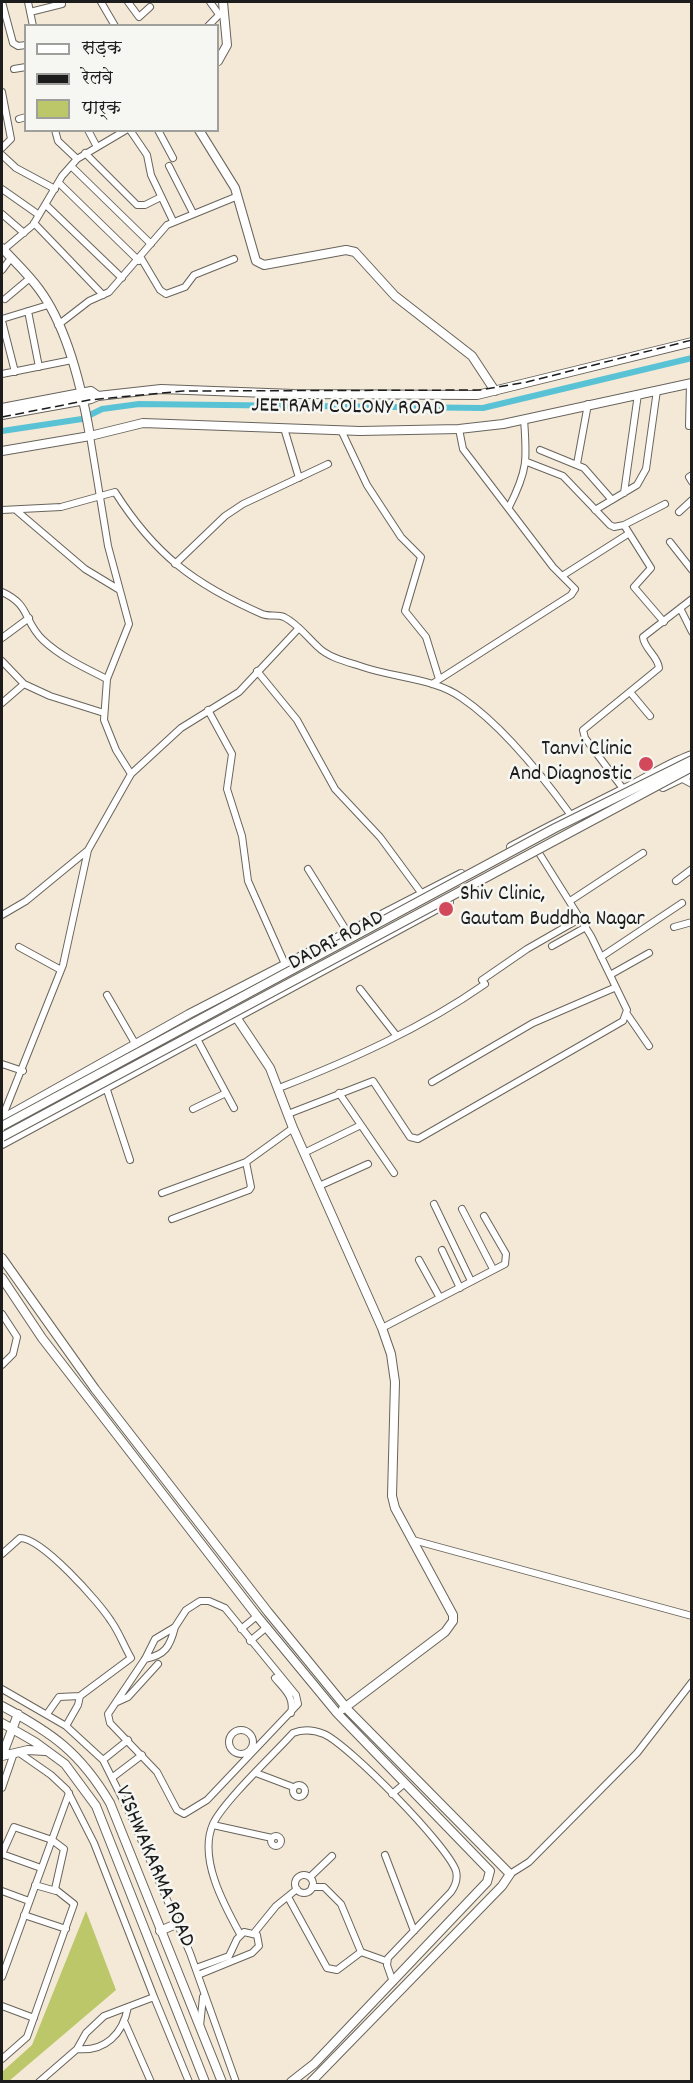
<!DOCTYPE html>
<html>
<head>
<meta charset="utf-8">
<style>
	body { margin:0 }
	#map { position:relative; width:693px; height:2083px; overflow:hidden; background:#f4e9d6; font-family:Dekko,"Playpen Sans Deva",sans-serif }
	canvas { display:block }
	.frame { position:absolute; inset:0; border:3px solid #1c1c1c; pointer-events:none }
	.legend { position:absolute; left:24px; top:24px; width:195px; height:108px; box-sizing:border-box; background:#f6f6f2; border:2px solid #9f9f9c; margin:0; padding:8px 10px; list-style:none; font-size:18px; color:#1c1c1c }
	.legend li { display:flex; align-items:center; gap:12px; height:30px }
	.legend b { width:30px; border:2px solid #9f9f9c }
</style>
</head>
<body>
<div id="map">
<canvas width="693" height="2083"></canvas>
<div class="frame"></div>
<ul class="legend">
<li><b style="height:8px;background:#fff"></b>सड़क</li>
<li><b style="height:8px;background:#1c1c1c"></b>रेलवे</li>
<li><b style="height:16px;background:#bbc769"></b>पार्क</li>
</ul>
</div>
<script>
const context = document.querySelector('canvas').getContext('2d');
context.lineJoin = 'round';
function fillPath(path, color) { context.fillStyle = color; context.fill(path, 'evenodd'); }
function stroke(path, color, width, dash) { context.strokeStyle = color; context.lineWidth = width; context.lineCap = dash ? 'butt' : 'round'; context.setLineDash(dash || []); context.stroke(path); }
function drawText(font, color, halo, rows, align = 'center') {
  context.font = font + ' Dekko,sans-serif'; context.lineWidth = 5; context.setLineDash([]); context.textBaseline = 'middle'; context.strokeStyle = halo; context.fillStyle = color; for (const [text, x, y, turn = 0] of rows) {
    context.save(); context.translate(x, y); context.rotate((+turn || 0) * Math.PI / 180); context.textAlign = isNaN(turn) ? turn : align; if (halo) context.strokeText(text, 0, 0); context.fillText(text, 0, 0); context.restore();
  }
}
const green = new Path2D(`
	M86 1911 116 1990 9 2081H2V2072L32 2045Z`);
const canal = new Path2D(`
	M2 431 82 419 102 409 139 404 483 408 692 358`);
const minor = new Path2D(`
	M2 2 13 43 18 46 26 45
	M28 2 33 26
	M101 2 115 26
	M128 2 139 17 150 7
	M210 2 218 13 224 16
	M30 12 62 4
	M208 26 220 14
	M14 69 26 67
	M2 92 11 139 2 148
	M19 119 26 117
	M55 130 58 141 77 159
	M88 130 97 147
	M130 130 147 155 151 175 173 221
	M158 130 173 158
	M85 153 137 205H145L161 197
	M2 155 16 168 55 189
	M71 166 151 244
	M169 166 193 213
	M59 183 139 261
	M2 189 39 215
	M46 205 122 278
	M2 214 24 233
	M34 223 103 295
	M3 250 33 225 62 176 77 159 126 130
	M141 258 160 290 166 294 185 287 194 275 234 259
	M2 270 11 258
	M5 299 30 278
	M28 311 39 367
	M2 319 48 305
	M2 321 15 372
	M58 325 89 301 109 292 167 225 238 196
	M2 374 72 360
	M689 426 690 383
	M284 428 299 478
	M341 430 367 485 401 537 421 557 405 611 426 637 439 679
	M540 450 584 468 612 500
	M527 462 563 476 610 525 614 527 624 525 651 568 634 587 664 622
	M577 464 588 404
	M692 475 689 477 692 482
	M624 493 638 394
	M509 507C528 470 527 459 524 419
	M2 510 61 507 115 492C155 555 194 584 262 614 269 617 277 614 284 617 298 624 307 637 318 647 329 658 348 662 363 667 395 678 434 678 462 698 503 726 541 774 570 814
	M595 510 637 485 646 469 657 390
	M17 511 85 569 118 589
	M679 512 692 500
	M624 525 665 504
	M670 542 692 570
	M175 564 225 516 243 504 328 464
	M562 576 628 534
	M2 592C31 605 23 621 43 640 61 657 85 668 107 679
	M681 610 692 632
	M2 638 29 618
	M2 661 24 684 50 696 104 713
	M257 671 297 720 335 789 380 837 422 894
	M432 684 571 595 575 589 553 567 463 449 459 429
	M630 692 650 716
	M2 703 24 684
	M208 710 232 754 227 789 242 836 248 881 285 964
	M131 774 181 728 239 692 299 628
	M679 777 692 784
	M624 790 585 738 583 730 659 668C658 656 644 649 643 637L692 599
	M308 869 348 933
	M676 881 692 869
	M570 901 643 853
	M2 915 26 901 88 850
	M674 927 692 922
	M552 946 586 927
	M19 947 61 970
	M601 957 682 903
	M610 975 649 953
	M360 989 396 1035
	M107 995 136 1045
	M627 1014 649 1046
	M197 1039 234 1108
	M2 1064 23 1071
	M432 1082 533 1023 614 988
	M106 1087 130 1160
	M279 1088C351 1060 422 1028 485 984L482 980 527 949 581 918
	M339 1093 394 1173
	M193 1109 226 1093
	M288 1114 373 1081 410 1137 418 1139 623 1021 627 1010 591 936 539 853
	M2 1118 63 965 88 850 131 774 116 750 104 720 107 679 129 624 108 546 90 436
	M304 1153 361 1125
	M319 1186 368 1164
	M162 1193 246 1162
	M434 1204 471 1281
	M462 1209 493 1269
	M172 1219 249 1190 251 1187 246 1162 293 1128
	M442 1250 460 1288
	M419 1260 440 1298
	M2 1314 17 1337 13 1354 2 1365
	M382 1328 505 1264 506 1254 484 1216
	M413 1540 692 1616
	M2 1554 20 1538C42 1538 99 1602 111 1621 119 1632 124 1646 131 1658L80 1696 59 1697 47 1714
	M200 1601H209L225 1608 296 1695 298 1704 207 1800 184 1814 177 1810 157 1772 110 1723 108 1714 145 1659 155 1639 175 1627 186 1610Z
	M241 1629 257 1616
	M250 1641 267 1627
	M145 1659C165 1655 170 1647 175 1627
	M275 1678C284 1689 295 1697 291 1713
	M2 1689 66 1726 103 1760 130 1814 190 1953 236 2082
	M117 1702 128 1697 158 1664
	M66 1726 78 1705 80 1696
	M229 1742a12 12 0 1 1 24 0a12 12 0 1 1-24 0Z
	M18 1752 51 1775 67 1790 94 1843 154 1997
	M103 1760 128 1740
	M256 1773 293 1787
	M113 1777 142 1755
	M293 1791a6 6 0 1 1 12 0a6 6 0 1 1-12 0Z
	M2 1788 14 1753
	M392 1794 404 1784
	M213 1825 272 1838
	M271 1841a5 5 0 1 1 10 0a5 5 0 1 1-10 0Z
	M2 1854 14 1827 52 1840 64 1849 55 1889 74 1904 27 2037 2 2059
	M2 1854 41 1868
	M385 1855 414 1931
	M510 1874 529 1862 637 1753 692 1682
	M295 1884a9 9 0 1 1 18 0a9 9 0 1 1-18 0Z
	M310 1877 332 1856
	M35 1885 56 1891
	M312 1887H324L341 1904 361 1952 386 1961
	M2 1891 29 1901
	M288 1897 327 1968 337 1970 361 1952
	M24 1915 66 1929
	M254 1933 276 1906 297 1889
	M240 1934C224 1905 198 1858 213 1824 223 1802 275 1753 293 1733 303 1729 314 1730 324 1734 349 1745 448 1846 456 1871 458 1879 456 1885 451 1892L388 1958 387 1965 393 1982
	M196 1968 229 1956 237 1939 244 1932 257 1935 259 1946 252 1953 198 1975
	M2 1977 69 1793
	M2 2006 34 2018
	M125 2023 151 2082
	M200 2026 203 1997
	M77 2049C105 2052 123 2034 128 2007
	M39 2082 77 2049 86 2033 104 2016 154 1997 189 2082`);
const tertiary = new Path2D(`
	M218 61 227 45 223 2
	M199 130 235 188 256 261 264 265 346 250 355 252 395 296 472 356 495 391
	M2 248C14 261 28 274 39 289 68 328 82 389 90 436
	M2 408 91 391 98 396
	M2 415 91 399 98 396 161 389 294 394 477 395 692 342
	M2 451 90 436 143 423 360 431 459 429 503 424 692 383
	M663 787 692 773
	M511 847C548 827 584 809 622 790 646 779 666 764 692 755
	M236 1017 270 1068 293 1128 382 1328 391 1354 395 1382 392 1496 395 1508 453 1615V1621L445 1632 343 1709
	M2 1119 189 1014 461 874
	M2 1144 449 902
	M2 1258 95 1389 268 1612 349 1711 510 1874 502 1886 311 2082
	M2 1278 42 1338 257 1616 337 1713 490 1871 487 1882 314 2064 291 2082
	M2 1706C52 1733 80 1752 110 1803L222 2082
	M2 1723 35 1742 65 1764 96 1806 205 2082
	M2 1756 28 1750 45 1751
	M2 1756 18 1714
	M160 1931 176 1924`);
const rail = new Path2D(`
	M2 417 89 400 183 391 480 390 527 382 692 340`);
const secondaryBridge = new Path2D(`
	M2 1126 555 828 692 760
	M2 1137 692 767`);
const markers = [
	[646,764,8,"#d1495b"],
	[446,909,8,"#d1495b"]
];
const streetNames = [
	["JEETRAM COLONY ROAD",348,409,1],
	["DADRI ROAD",337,942,-28],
	["VISHWAKARMA ROAD",153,1867,67]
];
const poiNames = [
	["Tanvi Clinic",632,751],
	["And Diagnostic",632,776],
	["Shiv Clinic,",460,896,"left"],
	["Gautam Buddha Nagar",460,921,"left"]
];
fillPath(green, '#bbc769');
stroke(canal, '#59c3d5', 6);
stroke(minor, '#68645d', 8);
stroke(tertiary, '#68645d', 10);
stroke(minor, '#fff', 6);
stroke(tertiary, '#fff', 8);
stroke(rail, '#1c1c1c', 1.5, [9, 4.5]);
stroke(secondaryBridge, '#68645d', 10, []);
stroke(secondaryBridge, '#fff', 8);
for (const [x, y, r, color] of markers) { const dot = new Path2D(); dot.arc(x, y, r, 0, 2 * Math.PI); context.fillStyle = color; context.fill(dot); stroke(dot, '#f6f6f2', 2); }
drawText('22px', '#1c1c1c', '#f6f6f2', streetNames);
drawText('22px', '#1c1c1c', '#f6f6f2', poiNames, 'right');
</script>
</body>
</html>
